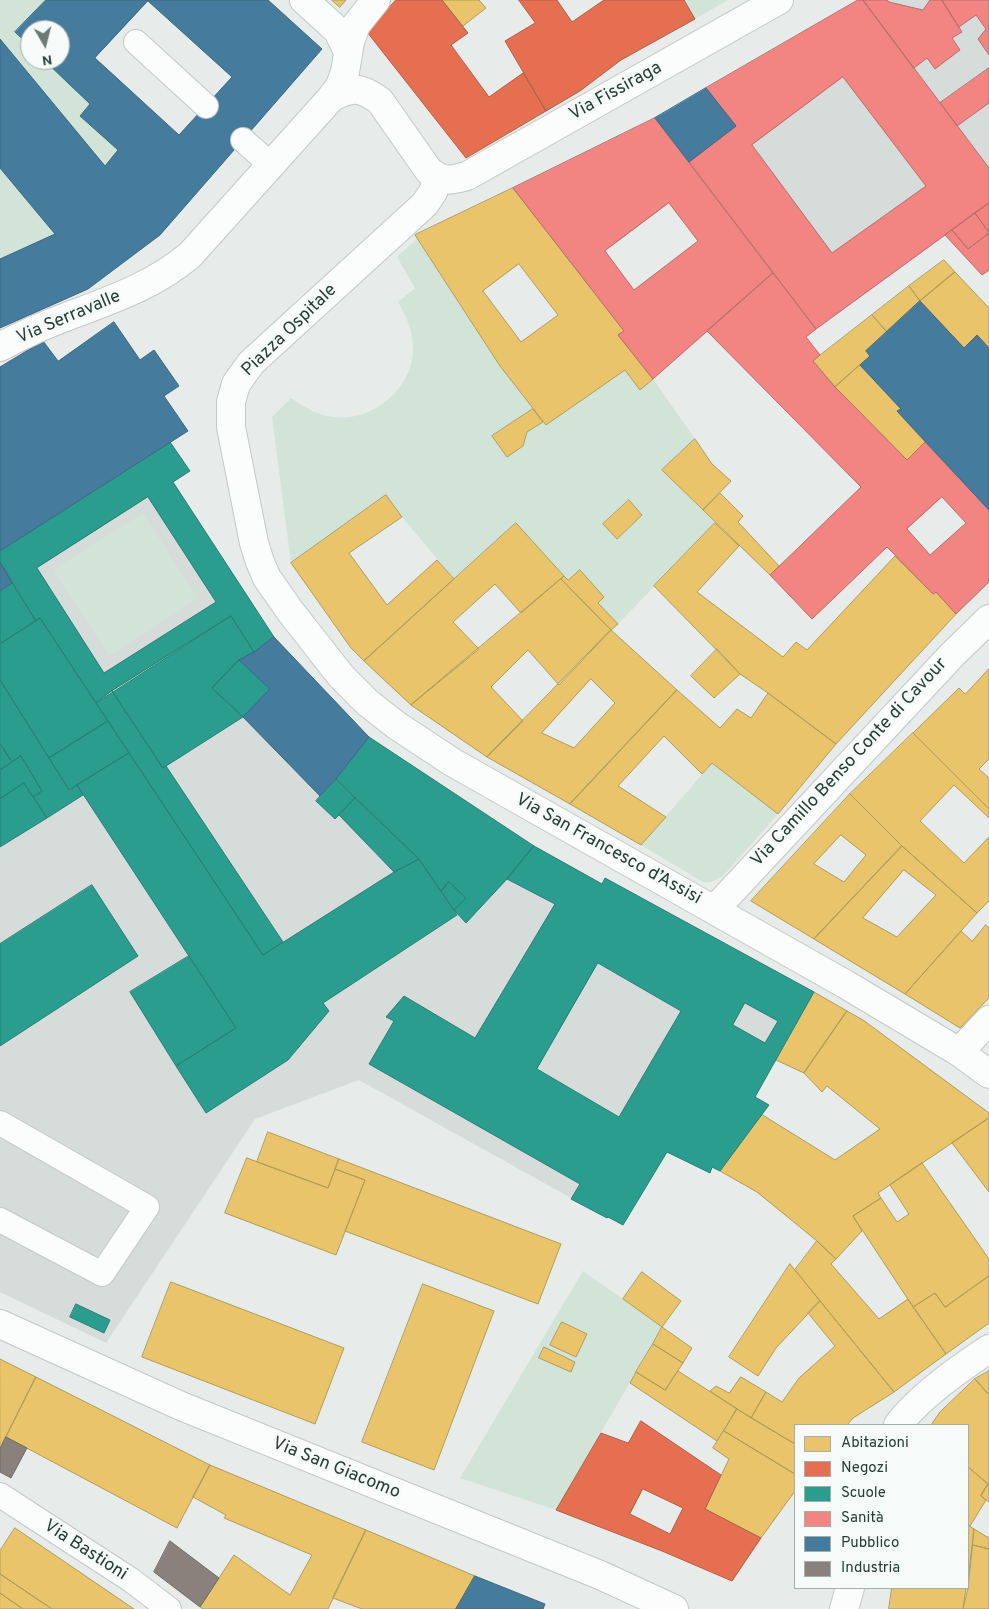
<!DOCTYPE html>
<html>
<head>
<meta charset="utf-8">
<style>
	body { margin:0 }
	#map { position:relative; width:989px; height:1609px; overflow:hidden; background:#e7ebe9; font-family:Overpass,sans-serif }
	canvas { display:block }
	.legend { position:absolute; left:794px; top:1424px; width:175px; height:165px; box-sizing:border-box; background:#f6faf8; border:1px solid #a3afab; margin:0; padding:6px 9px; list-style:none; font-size:15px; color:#263e37 }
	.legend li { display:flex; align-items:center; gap:10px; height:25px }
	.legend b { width:25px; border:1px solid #a3afab }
	.north { position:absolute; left:20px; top:20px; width:50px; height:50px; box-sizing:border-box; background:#f6faf8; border:1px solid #a3afab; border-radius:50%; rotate:172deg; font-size:14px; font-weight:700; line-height:20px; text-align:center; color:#263e37 }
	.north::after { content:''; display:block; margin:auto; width:18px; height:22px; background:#6a7b75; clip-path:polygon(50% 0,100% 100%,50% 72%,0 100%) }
</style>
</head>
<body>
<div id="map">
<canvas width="989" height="1609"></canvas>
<ul class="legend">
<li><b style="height:14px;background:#e9c46a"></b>Abitazioni</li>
<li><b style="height:14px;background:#e76f51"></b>Negozi</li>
<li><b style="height:14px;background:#2a9d8f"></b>Scuole</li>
<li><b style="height:14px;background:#f28482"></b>Sanità</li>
<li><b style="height:14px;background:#457b9d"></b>Pubblico</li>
<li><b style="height:14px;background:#8a817c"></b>Industria</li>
</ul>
<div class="north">N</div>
</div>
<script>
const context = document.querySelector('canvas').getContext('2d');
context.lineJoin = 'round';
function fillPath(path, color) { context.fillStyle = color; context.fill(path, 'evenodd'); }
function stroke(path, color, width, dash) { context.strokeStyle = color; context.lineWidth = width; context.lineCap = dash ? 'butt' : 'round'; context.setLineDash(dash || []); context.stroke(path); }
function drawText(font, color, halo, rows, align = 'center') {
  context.font = font + ' Overpass,sans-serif'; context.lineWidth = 5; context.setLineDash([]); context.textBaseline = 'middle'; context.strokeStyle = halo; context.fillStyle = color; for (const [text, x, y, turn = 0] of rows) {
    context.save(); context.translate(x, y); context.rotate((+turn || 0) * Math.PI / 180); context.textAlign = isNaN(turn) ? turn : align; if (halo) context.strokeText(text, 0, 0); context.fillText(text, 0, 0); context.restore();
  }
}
const built = new Path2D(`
	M858 0H942L959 27 976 15 986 29 978 39 989 55V270L982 275 945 235 816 329 736 126Z
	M170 442 190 471 173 482 274 637 369 737 534 846 602 883 605 878 814 992 755 1096 769 1105 720 1171 713 1168 710 1173 666 1152 623 1225 608 1217 607 1218 359 1080 255 1119 106 1343 0 1292V591L12 583 0 562Z`);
const green = new Path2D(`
	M0 0H46L15 32 30 46V60H44L90 104 80 116 118 150 105 166 0 39Z
	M684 0H728L695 19Z
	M0 168 55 234 0 259Z
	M417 239 500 366 533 409 492 436 507 456 523 446 527 432 543 422 546 425 625 370 640 390 653 379 695 439 662 470 715 523 618 624 598 603 604 597 568 580 516 523 454 579 402 517 386 495 291 563 272 417 291 398C304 407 317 415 333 417 373 423 416 386 413 345 412 328 406 316 398 302L415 288 397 257ZM629 500 642 515 618 538 604 523Z
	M143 513 198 598 109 656 53 570Z
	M712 763 778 814 723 876 711 882H703L641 845Z
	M583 1271 662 1327 556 1510 460 1478Z`);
const homes = new Path2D(`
	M332 0H346L340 7Z
	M442 0H479L486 8 463 26Z
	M513 188 624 331 618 335 653 379 640 390 625 370 546 425 500 366 415 235ZM519 264 558 315 521 342 483 291Z
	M944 260 955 272 920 301 909 286Z
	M955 272 989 308V348L977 335 964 348 920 301Z
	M909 286 920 301 887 332 872 315Z
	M872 315 887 332 866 351 870 356 835 387 813 361Z
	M860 365 901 409 897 411 925 442 907 460 835 387Z
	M533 409 543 422 527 432 523 446 507 457 492 436Z
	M695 439 712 464 731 481 703 510 662 470Z
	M720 493 743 516 738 522 779 566 770 575 703 510Z
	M386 495 402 517 349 553 387 605 437 560 454 579 364 661 351 648 291 563Z
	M629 500 642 515 617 539 603 524Z
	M516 523 564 576 521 613 495 584 453 622 479 649 411 705 364 661Z
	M715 523 739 546 697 592 783 657 796 642 807 650 895 556 933 594 936 592 956 614 836 744 768 693 740 674 654 586Z
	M580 570 604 597 598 603 618 624 611 630 561 579 564 576 568 580Z
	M561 579 611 630 559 685 528 650 491 687 523 721 487 757 411 705Z
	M611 630 677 690 570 804 487 757ZM591 679 615 703 574 748 542 733Z
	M717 649 740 674 714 698 691 676Z
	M989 669V759L979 769 989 778V809L913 733 959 688 965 694Z
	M677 690 720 728 737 709 751 718 768 693 836 744 778 814 712 763 702 774 664 736 618 786 666 817 641 845 570 804Z
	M913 733 989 809V818L954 785 920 821 964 863 989 837V901L977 913 902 846 850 794Z
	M850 794 902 846 814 939 751 901ZM841 835 866 855 844 882 814 864Z
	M902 846 977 913 905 994 814 939ZM904 870 936 895 897 937 863 918Z
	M986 925 989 928V998L960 1028 905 994 961 931 972 941Z
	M814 992 847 1011 804 1073 776 1060Z
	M847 1011 863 1020 989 1113V1118L878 1193 881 1198 853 1216 862 1231 836 1259 817 1241 757 1192 720 1171 761 1114 835 1160 880 1129 827 1086 822 1092 804 1073Z
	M989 1118V1192L952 1143Z
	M268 1132 339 1159 328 1188 257 1162Z
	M247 1158 328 1188 335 1169 365 1180 336 1255 225 1213Z
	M339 1159 561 1244 538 1304 345 1231 365 1180 335 1169Z
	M922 1163 989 1259V1276L945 1307 935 1293 913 1307 853 1216 881 1198 897 1222 909 1214 890 1185Z
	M817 1241 836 1259 831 1264 879 1319 908 1299 946 1354 894 1392 795 1270Z
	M790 1264 820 1301 776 1348 758 1376 729 1357Z
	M642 1272 681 1301 662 1327 623 1299Z
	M989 1276V1323L946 1354 913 1307 935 1293 945 1307Z
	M171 1282 344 1348 315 1424 142 1357Z
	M423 1284 494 1311 434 1470 362 1442Z
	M820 1301 894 1392 853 1418 847 1425H795V1444L751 1418 766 1392 782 1402 799 1378 835 1346 808 1313Z
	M562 1322 587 1334 576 1357 550 1345Z
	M662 1327 692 1348 683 1363 653 1344Z
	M653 1344 683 1363 665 1390 636 1372Z
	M544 1347 575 1362 571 1372 539 1358Z
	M0 1359 36 1377 0 1449Z
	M678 1371 737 1409 717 1441 630 1383 636 1372 665 1390Z
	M989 1371V1395L975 1379Z
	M36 1377 210 1465 177 1528 6 1437Z
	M741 1377 766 1392 751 1418 710 1391 716 1386 729 1393Z
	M975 1379 989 1395V1485L968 1467V1425H931L940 1412Z
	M737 1409 795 1444V1474L724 1431Z
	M724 1431 795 1474V1491L761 1538 705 1509 729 1459 713 1448Z
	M210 1465 366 1530 328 1609H203L200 1607 234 1555 290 1595 312 1555 224 1518 226 1515 193 1497Z
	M968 1467 988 1484 981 1496 986 1500 970 1526 968 1525Z
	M988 1484 989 1485V1502L981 1496Z
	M968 1525 974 1529 968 1580Z
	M15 1528 134 1609H52L0 1574V1551Z
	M974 1529 989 1538V1549L973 1545Z
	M366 1530 475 1576 456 1609H362L333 1598Z
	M973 1545 989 1549V1609H963L968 1588Z
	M0 1574 52 1609H23L0 1593Z
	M892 1588H966L963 1609H889Z
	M0 1593 23 1609H0Z`);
const shops = new Path2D(`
	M396 0H442L468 33 451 45 489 97 523 73 546 111 466 158 367 32Z
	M519 0H557L572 22 604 0H684L695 19 621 60 580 91 546 111 505 41 535 23Z
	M641 1421 721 1475 705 1509 761 1538 732 1581 662 1551 556 1510 601 1433 628 1443ZM643 1489 683 1508 670 1534 630 1514Z`);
const schools = new Path2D(`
	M170 442 190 471 173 482 274 637 254 652 231 616 96 703 40 618 36 621 0 562V551ZM148 497 216 602 104 673 37 568Z
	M12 583 36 621 0 644V591Z
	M231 616 254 652 239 660 212 688 243 717 163 768 112 691Z
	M40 618 108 721 49 758 0 680V644Z
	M239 660 270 689 243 717 212 688Z
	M0 680 69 790 77 785 83 795 47 818 33 797 42 791 21 756 12 762 0 744Z
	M112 691 163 768 166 766 283 942 263 955 96 703Z
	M108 721 129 753 69 790 49 758Z
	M369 737 534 846 507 879 466 923 454 910 466 898 449 882 441 891 419 859 336 779Z
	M0 744 12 762 0 770Z
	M129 753 263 955 394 872 419 859 457 915 323 1003 329 1011 288 1060 206 1113 176 1066 236 1028 77 785Z
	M21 756 42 791 33 797 24 783 0 799V770Z
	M336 779 355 798 335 819 316 801Z
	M24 783 47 818 0 847V799Z
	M355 798 419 859 394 872 339 815Z
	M534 846 602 884 605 878 814 992 755 1097 769 1105 720 1171 712 1167 710 1173 667 1152 623 1225 608 1217 607 1218 571 1199 580 1184 369 1064 394 1021 386 1017 404 996 475 1038 555 904 507 879ZM598 963 681 1011 619 1117 537 1069ZM745 1003 778 1021 765 1043 733 1025Z
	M449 882 466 898 454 910 441 891Z
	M92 885 138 956 0 1046V944Z
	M189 956 236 1028 176 1066 130 992Z
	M76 1304 110 1320 104 1333 70 1317Z`);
const health = new Path2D(`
	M858 0H863L989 168V203L816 329 689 162 736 126 706 88ZM843 77 926 186 832 253 752 145Z
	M863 0H887L889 2 923 10 930 0H942L962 32 952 38 960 50 935 69 927 58 914 68Z
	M942 0H989V55L978 39 986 29 976 15 959 27Z
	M989 68V103L957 126 940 103Z
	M655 118 773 273 653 379 618 335 624 331 513 188ZM669 203 698 241 634 290 605 251Z
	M989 203V232L975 213Z
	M975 213 989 233 968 249 952 230Z
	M952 230 968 249 989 233V270L982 275 945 235Z
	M773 273 816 329 806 337 820 355 813 361 835 387 907 460 925 442 989 510V582L956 614 936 592 933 594 887 547 812 619 770 575 861 487 707 331ZM942 497 966 523 930 555 907 529Z`);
const public = new Path2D(`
	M46 0H268L322 49 160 235 88 289 0 328V259L55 234 0 168V39L105 166 118 150 80 116 90 104 44 60H60V30H30V46L15 32ZM148 1 232 77 179 135 95 58Z
	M706 88 736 126 689 162 655 118Z
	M920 301 964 348 977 335 989 348V510L897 411 901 409 860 365 870 356 866 351Z
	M114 322 140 360 154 350 179 386 164 396 188 431 0 551V367L43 341 58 361Z
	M0 562 12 583 0 591Z
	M274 637 369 737 336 779 320 796 243 717 270 689 239 660 254 652Z
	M475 1576 545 1604 543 1609H456Z`);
const industry = new Path2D(`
	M6 1437 27 1448 11 1478 0 1472V1449Z
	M170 1541 219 1578 200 1607 154 1572Z`);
const service = new Path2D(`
	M136 42 206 106
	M243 140 271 165
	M0 1123 147 1207 102 1274 0 1220
	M0 1495 131 1580 169 1609`);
const minor = new Path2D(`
	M304 0 338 31 348 52
	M331 98C352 86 361 87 380 101L429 171C444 182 450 181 467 176L779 0
	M438 178 433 192 425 204 251 363 236 384 231 402V427L254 543 260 562 267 578 290 611 341 676 368 703 396 725 452 762 845 984 959 1052 989 1074
	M0 347C11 341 23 335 34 330 88 306 144 294 190 255L331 98 340 86 345 72 350 42 356 25 376 0
	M714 910 952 655 989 619
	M959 1052 989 1020
	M898 1425C918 1398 960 1368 989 1349
	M844 1609 850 1588`);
const tertiary = new Path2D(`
	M0 1324 181 1406 600 1575 674 1609`);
const streetNames = [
	["Via Fissiraga",616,92,-29],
	["Via Serravalle",69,318,-23],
	["Piazza Ospitale",290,331,-44],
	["Via Camillo Benso Conte di Cavour",850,763,-47],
	["Via San Francesco d’Assisi",608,850,29],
	["Via San Giacomo",336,1469,22],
	["Via Bastioni",85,1551,33]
];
fillPath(built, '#d6dcd9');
fillPath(green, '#d2e3d7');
fillPath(homes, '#e9c46a');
stroke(homes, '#ae9c5b', 1);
fillPath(shops, '#e76f51');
stroke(shops, '#ad6049', 1);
fillPath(schools, '#2a9d8f');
stroke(schools, '#298075', 1);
fillPath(health, '#f28482');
stroke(health, '#b56f6c', 1);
fillPath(public, '#457b9d');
stroke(public, '#3c697e', 1);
fillPath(industry, '#8a817c');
stroke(industry, '#6c6d67', 1);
stroke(service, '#c4c8c6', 26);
stroke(minor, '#c4c8c6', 30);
stroke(tertiary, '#c4c8c6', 30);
stroke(service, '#fbfcfc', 24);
stroke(minor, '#fbfcfc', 28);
stroke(tertiary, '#fbfcfc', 28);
drawText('18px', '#263e37', '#f6faf8', streetNames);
</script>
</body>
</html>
